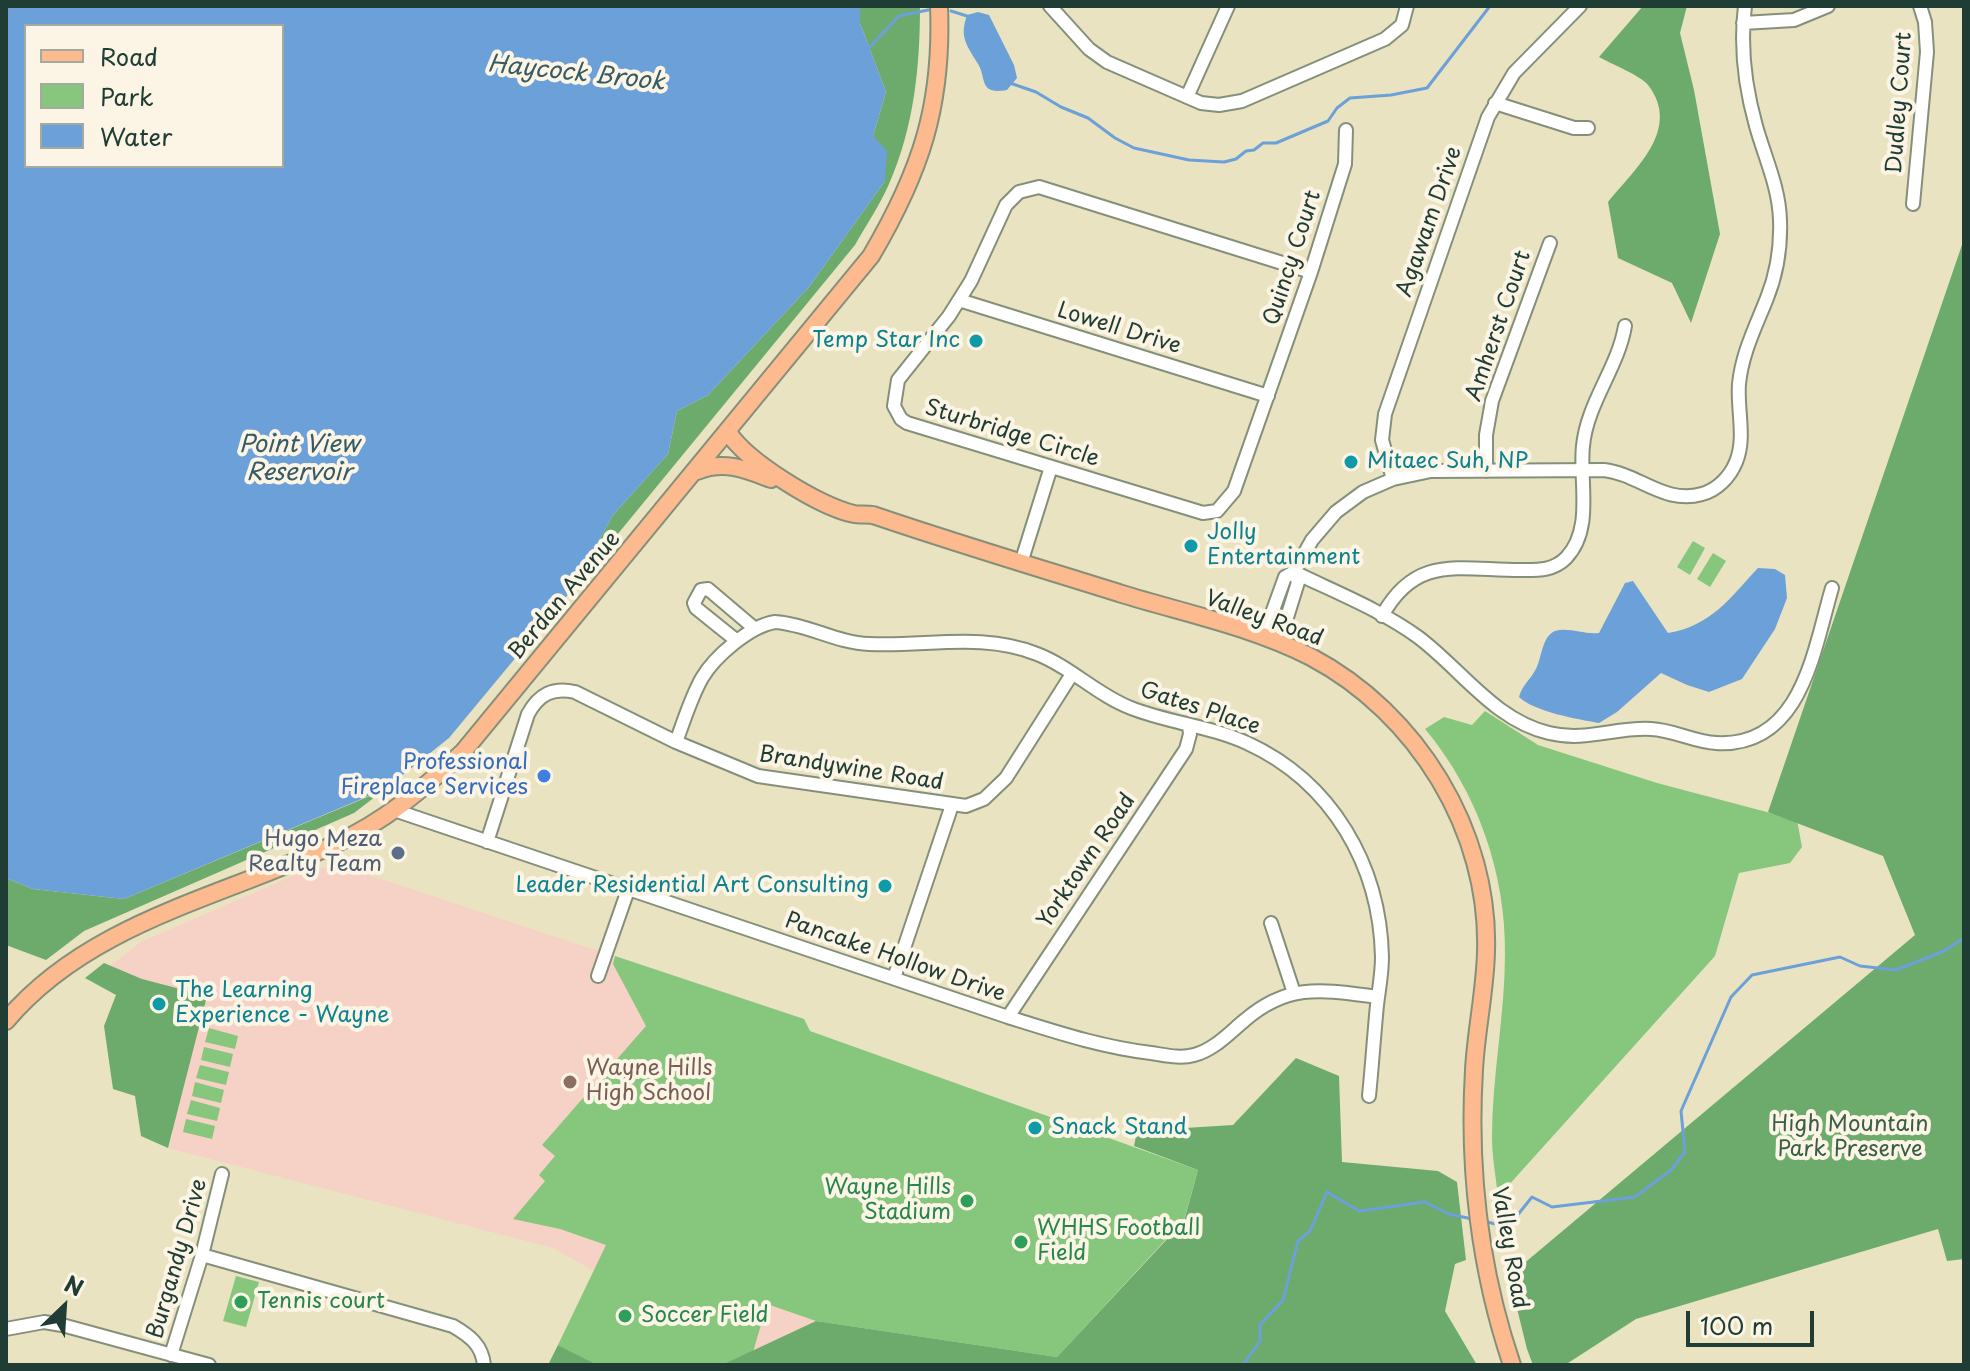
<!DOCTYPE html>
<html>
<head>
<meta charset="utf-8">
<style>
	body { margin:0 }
	#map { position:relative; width:1970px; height:1371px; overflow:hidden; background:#e9e3c1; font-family:"Playpen Sans",sans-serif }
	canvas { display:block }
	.frame { position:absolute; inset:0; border:8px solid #1f3d34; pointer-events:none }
	.legend { position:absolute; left:24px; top:24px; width:260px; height:144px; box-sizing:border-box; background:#fcf5e5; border:2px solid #a4ab9e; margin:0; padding:10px 14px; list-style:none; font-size:24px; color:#1f3d34 }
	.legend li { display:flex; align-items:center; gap:16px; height:40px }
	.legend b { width:40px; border:2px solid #a4ab9e }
	.north { position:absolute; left:24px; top:1267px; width:80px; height:80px; -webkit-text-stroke:6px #fcf5e5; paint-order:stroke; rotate:25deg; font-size:22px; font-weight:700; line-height:32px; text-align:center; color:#1f3d34 }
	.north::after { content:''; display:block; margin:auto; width:28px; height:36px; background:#1f3d34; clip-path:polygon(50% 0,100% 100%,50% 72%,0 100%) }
	.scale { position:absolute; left:1686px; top:1311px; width:128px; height:36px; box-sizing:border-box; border:4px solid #1f3d34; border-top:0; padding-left:10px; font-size:24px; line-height:28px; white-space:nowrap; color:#1f3d34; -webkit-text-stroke:6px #fcf5e5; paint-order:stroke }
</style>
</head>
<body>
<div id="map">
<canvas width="1970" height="1371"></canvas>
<div class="frame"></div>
<ul class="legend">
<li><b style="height:10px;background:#fcba8e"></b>Road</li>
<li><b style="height:22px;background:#86c67d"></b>Park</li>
<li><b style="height:22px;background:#6ca0d8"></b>Water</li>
</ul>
<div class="north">N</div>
<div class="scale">100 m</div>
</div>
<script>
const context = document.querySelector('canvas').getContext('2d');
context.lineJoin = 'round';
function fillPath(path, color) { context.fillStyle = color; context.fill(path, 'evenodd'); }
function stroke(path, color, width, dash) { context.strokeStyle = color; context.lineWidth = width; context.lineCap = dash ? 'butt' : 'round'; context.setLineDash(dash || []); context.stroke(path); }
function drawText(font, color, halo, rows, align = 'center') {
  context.font = font + ' "Playpen Sans",sans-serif'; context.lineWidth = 8; context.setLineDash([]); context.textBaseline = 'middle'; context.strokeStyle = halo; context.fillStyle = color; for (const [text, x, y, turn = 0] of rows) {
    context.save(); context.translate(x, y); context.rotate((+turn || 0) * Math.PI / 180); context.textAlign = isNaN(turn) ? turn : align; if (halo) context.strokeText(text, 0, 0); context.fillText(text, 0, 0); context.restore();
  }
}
const built = new Path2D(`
	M339 865 804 1019 810 1031 1057 1357 816 1321 723 1365H598L558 1345 594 1271 553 1248 168 1148 173 1134 142 979 110 966 141 942 304 871Z`);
const green = new Path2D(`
	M1693 541 1705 548 1690 575 1677 567Z
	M1713 553 1726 561 1710 587 1697 579Z
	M1485 711 1538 745 1657 783 1797 820 1802 847 1790 863 1739 873 1715 956 1498 1197C1496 1177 1492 1157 1492 1137 1492 1076 1505 1015 1505 954 1506 873 1477 791 1425 729L1444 717 1472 725Z
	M615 956 804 1019 810 1031 1198 1170 1184 1220 1057 1357 816 1321 767 1304 753 1352 723 1365H598L558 1345 606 1245 560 1229 513 1219 545 1181 539 1175 555 1156 542 1145 646 1026 613 964Z
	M209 1028 238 1036 235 1049 205 1042Z
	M204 1047 233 1054 230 1067 201 1060Z
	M200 1065 229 1072 226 1085 196 1078Z
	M195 1082 224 1090 221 1103 192 1096Z
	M191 1100 220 1108 217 1121 187 1114Z
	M186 1119 215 1126 212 1139 183 1132Z
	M236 1276 259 1282 246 1327 223 1321Z`);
const forest = new Path2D(`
	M860 6H920C920 67 914 127 889 184 880 205 866 225 855 245L571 591 613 515 668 454 677 411 708 395 809 287 885 181 873 136 886 92 860 23Z
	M1643 6H1687L1680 33 1694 90 1720 234 1691 323 1672 283 1618 258 1608 202C1635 169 1682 129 1648 85 1640 75 1611 64 1599 57Z
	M1964 239V1259L1947 1261 1938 1229 1636 1319 1565 1365H1533L1527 1349 1509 1276 1915 935 1883 856 1768 812Z
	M384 790 354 813 84 931 46 960 6 945V878L33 889 124 899Z
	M104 963 142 979 207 996 168 1148 141 1136 135 1096 113 1089 104 1026 116 995 85 978Z
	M1296 1058 1339 1076 1342 1162 1438 1171 1457 1182 1466 1260 1455 1264 1445 1311 1477 1365H722L816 1321 1057 1357 1184 1221 1198 1170 1134 1146 1137 1131 1233 1125Z
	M558 1345 598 1365H548Z`);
const water = new Path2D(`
	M6 6H860V23L886 92 873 136 887 151 885 181 809 287 708 395 677 411 668 454 613 515 571 591 449 738 385 789 124 899 33 889 6 878ZM26 26H282V166H26Z
	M978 12 989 15 1014 65 1017 78 1007 90C978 95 987 78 978 64 967 45 959 38 967 15Z
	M1758 568 1775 569 1785 575 1787 598 1775 629 1742 679 1709 692 1687 685 1661 673 1617 712 1599 723C1577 719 1535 712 1519 697 1522 684 1534 677 1538 664 1542 654 1543 636 1555 631 1568 627 1585 635 1599 633L1625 583 1633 581 1668 633C1711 626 1730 598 1758 568Z`);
const stream = new Path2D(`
	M951 11 967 16
	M867 50 899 16 928 10
	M1010 83 1036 92 1061 107 1088 118 1115 138 1134 148 1189 160 1224 162 1236 159 1246 151 1254 150 1263 143H1276L1328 121 1337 108 1350 98 1391 95 1427 88 1490 6
	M1487 1222 1508 1227 1532 1197 1552 1207 1635 1197 1671 1170 1685 1152 1681 1111 1731 997 1752 975 1840 957 1860 966 1896 970 1944 951 1964 938
	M1243 1365 1260 1341V1325L1283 1300 1298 1241 1310 1231 1327 1192 1359 1211 1425 1202 1449 1214 1472 1219`);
const minor = new Path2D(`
	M1050 6 1089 49 1107 62 1201 103 1219 105 1242 101 1385 39 1402 25 1407 6
	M1743 23 1794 20 1828 6
	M1187 97 1228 6
	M1495 103 1574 128H1588
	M1913 204 1927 52 1925 22 1920 6
	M1311 272 1039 187 1019 192 1006 205 971 281 949 316 898 380 894 406 901 419 907 423 1203 513 1217 511 1234 491 1311 272 1345 164 1346 130
	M959 300 1268 396
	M1486 471V435L1492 401 1550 243
	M1393 479 1382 440 1385 414 1488 117 1514 73 1580 6
	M1021 563 1051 467
	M1294 572C1335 592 1381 610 1418 637 1461 669 1494 720 1549 733 1586 742 1615 727 1651 729 1674 730 1694 742 1716 743 1802 748 1814 649 1832 588
	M1382 616C1416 554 1459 570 1520 570 1538 570 1553 571 1566 558 1594 529 1579 481 1583 446 1587 403 1618 368 1625 326
	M1263 638 1285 577 1294 572 1312 540 1336 512 1363 492 1393 479 1431 471 1604 470C1639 474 1665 505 1702 494 1717 490 1730 477 1736 462 1746 438 1737 410 1739 384 1742 353 1756 326 1767 298 1777 273 1781 246 1780 220 1779 187 1765 158 1756 126 1745 87 1740 46 1745 6
	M737 641 696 608 694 603 701 590 708 589 754 628
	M1279 643 1298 582 1294 572
	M676 742C684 721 691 697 702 678 715 656 750 626 775 622 807 624 837 643 869 644 926 647 982 632 1037 654 1071 667 1097 695 1131 708 1169 723 1210 726 1247 743 1332 782 1380 865 1382 957 1382 973 1379 989 1377 1005 1374 1036 1372 1066 1369 1096
	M394 810 1008 1017C1056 1032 1101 1047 1151 1053 1165 1055 1180 1059 1194 1055 1214 1050 1229 1033 1245 1020 1289 982 1324 990 1378 997
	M487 842 528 714C539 694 553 687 575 692L676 742 758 776 966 806 984 799 1006 778 1072 674
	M1271 923 1294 993
	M598 976 628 890
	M894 978 952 805
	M1008 1017 1186 749 1190 734 1189 725
	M202 1255 453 1326C470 1336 482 1345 484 1365
	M6 1329 44 1322 62 1325 209 1365
	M171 1355 202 1255 222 1174`);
const major = new Path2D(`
	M728 432C746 461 820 507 854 514 859 515 867 514 873 515 955 543 1039 568 1122 594 1184 613 1253 627 1311 657 1417 713 1490 831 1486 952 1485 992 1476 1031 1474 1070 1468 1169 1480 1271 1512 1365
	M697 471C724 460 745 469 771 479
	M6 1021C89 922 223 897 335 844 384 822 424 788 463 752L871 256C921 171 943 105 939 6`);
const markers = [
	[976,341,8,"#0f9aa8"],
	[1351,462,8,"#0f9aa8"],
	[1191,546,8,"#0f9aa8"],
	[544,776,8,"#3f7fe0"],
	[398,853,8,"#5c6f8a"],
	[885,886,8,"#0f9aa8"],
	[159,1004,8,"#0f9aa8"],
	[570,1082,8,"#8d6e63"],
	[1035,1128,8,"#0f9aa8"],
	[967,1201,8,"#2e9e5b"],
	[1021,1242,8,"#2e9e5b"],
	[241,1302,8,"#2e9e5b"],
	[625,1316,8,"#2e9e5b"]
];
const streetNames = [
	["Dudley Court",1900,103,-86],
	["Agawam Drive",1430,222,-71],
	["Quincy Court",1293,258,-72],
	["Amherst Court",1499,326,-71],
	["Lowell Drive",1119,329,17],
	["Sturbridge Circle",1012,434,17],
	["Berdan Avenue",565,596,-50],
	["Valley Road",1264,619,20],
	["Gates Place",1200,709,18],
	["Brandywine Road",851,769,9],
	["Yorktown Road",1087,861,-56],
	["Pancake Hollow Drive",895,958,19],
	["Valley Road",1509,1248,80],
	["Burgandy Drive",178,1259,-74]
];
const cultureNames = [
	["Temp Star Inc",960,341,"right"],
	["Mitaec Suh, NP",1367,462],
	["Jolly",1207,533],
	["Entertainment",1207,558],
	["Leader Residential Art Consulting",869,886,"right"],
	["The Learning",175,991],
	["Experience - Wayne",175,1016],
	["Snack Stand",1051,1128]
];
const shopNames = [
	["Professional",528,763],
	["Fireplace Services",528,788]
];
const serviceNames = [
	["Hugo Meza",382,840],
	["Realty Team",382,865]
];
const educationNames = [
	["Wayne Hills",586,1069],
	["High School",586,1094]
];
const parkNames = [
	["High Mountain",1850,1125],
	["Park Preserve",1850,1150]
];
const leisureNames = [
	["Wayne Hills",951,1188,"right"],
	["Stadium",951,1213,"right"],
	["WHHS Football",1037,1229],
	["Field",1037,1254],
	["Tennis court",257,1302],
	["Soccer Field",641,1316]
];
const waterNames = [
	["Haycock Brook",576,74,6],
	["Point View",299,445],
	["Reservoir",299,473]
];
fillPath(built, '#f6d1c5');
fillPath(green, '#86c67d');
fillPath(forest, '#6cab6c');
fillPath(water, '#6ca0d8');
stroke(stream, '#6ca0d8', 3);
stroke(minor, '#84907a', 16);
stroke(major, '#84907a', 20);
stroke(minor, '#fff', 12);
stroke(major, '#fcba8e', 16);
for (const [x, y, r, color] of markers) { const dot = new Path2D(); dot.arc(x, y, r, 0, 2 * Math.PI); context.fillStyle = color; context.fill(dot); stroke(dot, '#fcf5e5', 3); }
drawText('22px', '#1f3d34', '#fcf5e5', streetNames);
drawText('22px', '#0d838f', '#fcf5e5', cultureNames, 'left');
drawText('22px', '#366cbe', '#fcf5e5', shopNames, 'right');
drawText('22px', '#4e5e75', '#fcf5e5', serviceNames, 'right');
drawText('22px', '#785e54', '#fcf5e5', educationNames, 'left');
drawText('22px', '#395f46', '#fcf5e5', parkNames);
drawText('22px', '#27864d', '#fcf5e5', leisureNames, 'left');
drawText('italic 24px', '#365b65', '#fcf5e5', waterNames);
</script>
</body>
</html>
